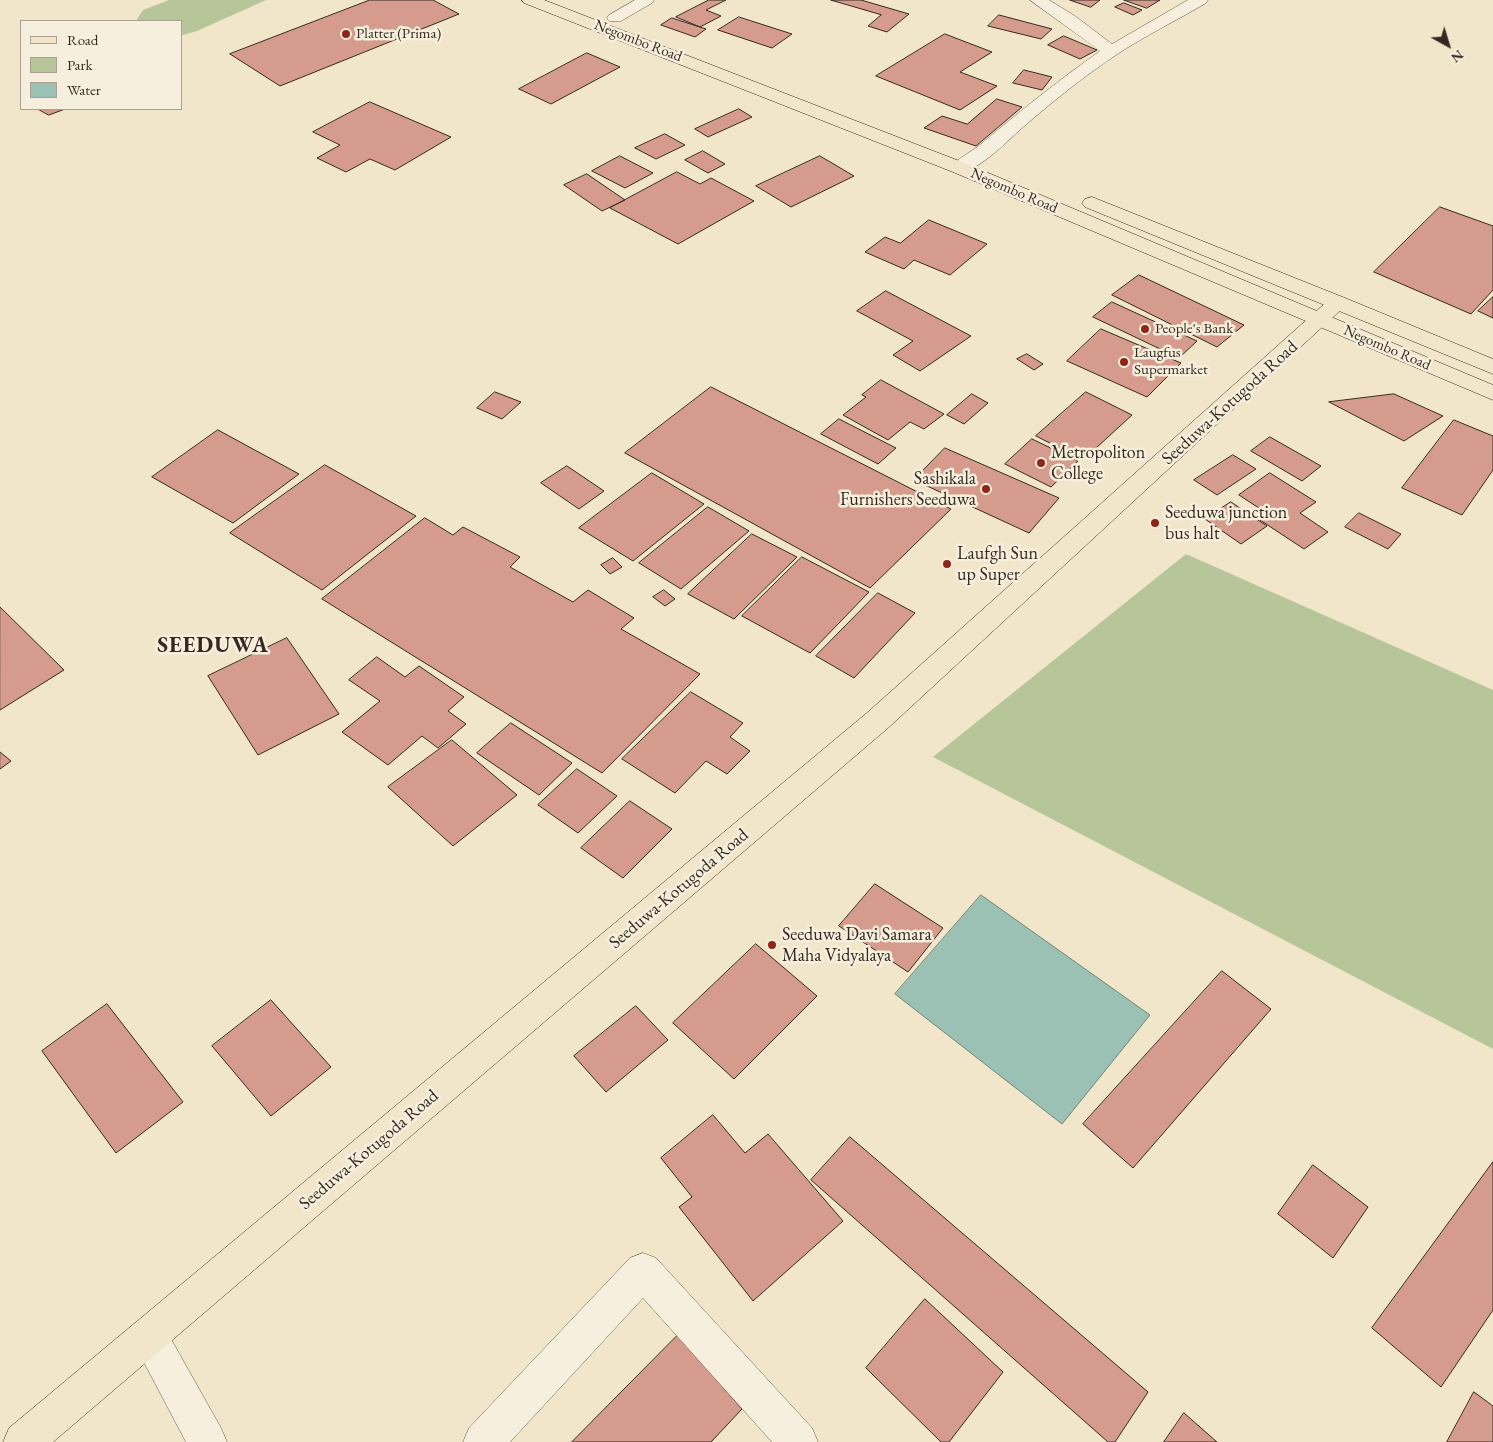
<!DOCTYPE html>
<html>
<head>
<meta charset="utf-8">
<style>
	body { margin:0 }
	#map { position:relative; width:1493px; height:1442px; overflow:hidden; background:#f1e6ca; font-family:"EB Garamond",serif }
	canvas { display:block }
	.legend { position:absolute; left:20px; top:20px; width:162px; height:90px; box-sizing:border-box; background:#f6efdd; border:1px solid #a9a091; margin:0; padding:6px 9px; list-style:none; font-size:15px; color:#35291f }
	.legend li { display:flex; align-items:center; gap:10px; height:25px }
	.legend b { width:25px; border:1px solid #a9a091 }
	.north { position:absolute; left:1423px; top:20px; width:50px; height:50px; -webkit-text-stroke:4px #f6efdd; paint-order:stroke; rotate:141deg; font-size:14px; font-weight:700; line-height:20px; text-align:center; color:#35291f }
	.north::after { content:''; display:block; margin:auto; width:18px; height:22px; background:#35291f; clip-path:polygon(50% 0,100% 100%,50% 72%,0 100%) }
</style>
</head>
<body>
<div id="map">
<canvas width="1493" height="1442"></canvas>
<ul class="legend">
<li><b style="height:6px;background:#f1e6ca"></b>Road</li>
<li><b style="height:14px;background:#b7c699"></b>Park</li>
<li><b style="height:14px;background:#9bc0b4"></b>Water</li>
</ul>
<div class="north">N</div>
</div>
<script>
const context = document.querySelector('canvas').getContext('2d');
context.lineJoin = 'round';
function fillPath(path, color) { context.fillStyle = color; context.fill(path, 'evenodd'); }
function stroke(path, color, width, dash) { context.strokeStyle = color; context.lineWidth = width; context.lineCap = dash ? 'butt' : 'round'; context.setLineDash(dash || []); context.stroke(path); }
function drawText(font, color, halo, rows, align = 'center') {
  context.font = font + ' "EB Garamond",serif'; context.lineWidth = 5; context.setLineDash([]); context.textBaseline = 'middle'; context.strokeStyle = halo; context.fillStyle = color; for (const [text, x, y, turn = 0] of rows) {
    context.save(); context.translate(x, y); context.rotate((+turn || 0) * Math.PI / 180); context.textAlign = isNaN(turn) ? turn : align; if (halo) context.strokeText(text, 0, 0); context.fillText(text, 0, 0); context.restore();
  }
}
const green = new Path2D(`
	M169 0H266L197 31 183 35H181V21H138L137 19 143 10Z
	M1186 554 1493 690V1049L933 757Z`);
const water = new Path2D(`
	M981 895 1150 1015 1062 1124 895 994Z`);
const building = new Path2D(`
	M370 0H433L459 14 280 86 230 54Z
	M709 0H726L706 10 721 16 700 27 676 17Z
	M831 0H861L909 14 887 32 868 26 881 15Z
	M1070 0H1100L1091 7Z
	M1124 0H1160L1147 8Z
	M1124 3 1142 10 1133 15 1115 7Z
	M999 15 1052 29 1041 39 988 26Z
	M739 17 792 34 772 48 718 30Z
	M672 18 706 29 695 37 661 25Z
	M945 34 992 52 960 72 997 86 960 110 876 76Z
	M1064 36 1097 50 1080 59 1048 45Z
	M587 53 620 67 551 104 519 89Z
	M1024 70 1052 77 1042 90 1013 83Z
	M997 99 1022 107 976 146 924 128 942 116 967 124Z
	M370 102 451 137 395 170 370 159 346 172 317 158 340 145 313 132Z
	M38 109H65L49 115Z
	M739 109 752 117 708 137 695 129Z
	M665 134 685 145 656 159 635 148Z
	M703 151 725 164 708 173 685 160Z
	M620 156 653 173 625 188 592 171Z
	M820 156 854 176 791 207 756 186Z
	M677 172 700 184 711 178 754 201 678 244 610 208Z
	M587 174 625 200 602 211 564 185Z
	M1440 207 1493 226V290L1471 314 1374 272Z
	M929 220 987 244 950 275 914 260 904 269 865 252 885 237 900 243Z
	M1139 275 1244 325 1217 347 1112 295Z
	M886 291 971 336 920 371 893 355 913 341 857 311Z
	M1493 297V318L1478 311Z
	M1112 302 1197 341 1179 358 1093 317Z
	M1101 329 1181 363 1147 397 1067 361Z
	M1027 354 1043 364 1034 370 1017 359Z
	M881 380 944 414 924 429 910 422 888 440 843 415 866 397 862 395Z
	M711 387 951 509 870 588 625 453Z
	M495 392 521 402 502 419 477 408Z
	M1086 392 1132 415 1083 460 1036 436Z
	M972 394 988 403 964 424 947 415Z
	M1394 394 1443 416 1404 441 1329 402Z
	M839 419 896 448 878 464 821 434Z
	M1454 420 1493 436V470L1462 515 1402 488Z
	M218 430 299 474 233 523 152 477Z
	M1270 437 1321 466 1302 481 1251 451Z
	M1032 439 1078 461 1051 487 1005 464Z
	M945 448 1059 498 1029 533 914 480Z
	M1233 455 1256 469 1217 495 1194 480Z
	M325 465 416 516 322 590 230 533Z
	M567 466 604 491 579 509 541 483Z
	M652 473 704 504 633 561 579 528Z
	M1270 473 1316 502 1300 513 1328 532 1304 549 1260 520 1268 514 1239 495Z
	M1231 502 1267 526 1241 544 1205 519Z
	M708 507 749 531 681 589 639 563Z
	M1359 513 1401 534 1388 549 1345 527Z
	M425 518 453 535 463 527 520 557 510 567 573 602 588 590 634 618 621 629 700 674 602 773 322 599Z
	M752 534 797 557 734 619 688 594Z
	M802 557 869 592 810 653 742 616Z
	M613 558 622 567 610 574 601 565Z
	M664 590 675 599 665 606 653 597Z
	M878 593 915 613 854 678 816 656Z
	M0 607 64 670 0 710Z
	M287 638 339 714 258 755 208 676Z
	M377 657 405 677 419 666 464 697 448 711 466 724 438 748 422 736 388 765 342 732 380 701 349 680Z
	M691 692 743 723 730 737 750 751 727 774 706 761 675 793 622 759Z
	M511 723 572 763 539 795 477 753Z
	M452 740 517 795 453 846 388 787Z
	M0 752 11 761 0 769Z
	M577 769 617 796 578 833 538 805Z
	M630 801 672 829 623 878 581 848Z
	M875 884 943 928 908 972 839 926Z
	M756 944 817 996 734 1079 673 1023Z
	M1222 971 1271 1009 1133 1168 1083 1124Z
	M271 1000 331 1067 271 1116 212 1046Z
	M107 1004 183 1102 116 1153 42 1051Z
	M636 1006 668 1040 606 1092 574 1056Z
	M713 1115 745 1153 768 1134 843 1221 753 1301 679 1207 692 1197 661 1158Z
	M850 1137 1148 1392 1115 1442H1108L811 1180Z
	M1493 1162V1310L1441 1387 1372 1328Z
	M1313 1165 1368 1207 1333 1258 1278 1214Z
	M925 1299 1003 1372 949 1442H941L866 1368Z
	M678 1335 742 1409 711 1442H572Z
	M1474 1392 1493 1406V1442H1447Z
	M1184 1413 1217 1442H1164Z`);
const minor = new Path2D(`
	M635 0H654L652 3 621 21H609L607 18 609 15Z
	M1030 0H1049L1075 16 1112 44 1188 0H1208L1206 3C1176 21 1144 36 1116 55 1083 77 1052 102 1022 128 1007 141 974 177 953 172L951 168C957 158 972 152 981 144 1020 111 1059 80 1100 51Z
	M643 1253 656 1258 812 1428 818 1442H772L643 1298 510 1442H463L469 1428 630 1258Z
	M149 1317 162 1323 221 1428 227 1442H186L130 1336 136 1323Z`);
const major = new Path2D(`
	M1338 296 1345 298 1348 302 1345 306 888 728 53 1442H3L9 1428 868 712 1331 298Z`);
const highway = new Path2D(`
	M522 0H544L967 164 1493 385V400L953 172 524 3Z
	M1092 197 1345 298 1493 359V374L1085 207 1082 203 1085 199Z`);
const markers = [
	[346,34,5,"#8f2418"],
	[1145,329,5,"#8f2418"],
	[1124,362,5,"#8f2418"],
	[1041,463,5,"#8f2418"],
	[986,489,5,"#8f2418"],
	[1155,523,5,"#8f2418"],
	[947,564,5,"#8f2418"],
	[772,945,5,"#8f2418"]
];
const farPoinames = [
	["Platter (Prima)",356,34],
	["People's Bank",1155,329],
	["Laugfus",1134,353],
	["Supermarket",1134,370]
];
const farStreetnames = [
	["Negombo Road",638,41,21],
	["Negombo Road",1014,191,23],
	["Negombo Road",1387,348,23]
];
const streetNames = [
	["Seeduwa-Kotugoda Road",1230,403,-42],
	["Seeduwa-Kotugoda Road",679,889,-40],
	["Seeduwa-Kotugoda Road",369,1150,-40]
];
const poiNames = [
	["Metropoliton",1051,453],
	["College",1051,474],
	["Sashikala",976,479,"right"],
	["Furnishers Seeduwa",976,500,"right"],
	["Seeduwa junction",1165,513],
	["bus halt",1165,534],
	["Laufgh Sun",957,554],
	["up Super",957,575],
	["Seeduwa Davi Samara",782,935],
	["Maha Vidyalaya",782,956]
];
const districtNames = [
	["SEEDUWA",213,646]
];
fillPath(green, '#b7c699');
fillPath(water, '#9bc0b4');
stroke(water, '#728478', 1);
fillPath(building, '#d59c8d');
stroke(building, '#35291f', 1);
stroke(minor, '#64584a', 1);
stroke(major, '#35291f', 1);
stroke(highway, '#35291f', 1);
fillPath(minor, '#f6efdd');
fillPath(major, '#f1e6ca');
fillPath(highway, '#f1e6ca');
for (const [x, y, r, color] of markers) { const dot = new Path2D(); dot.arc(x, y, r, 0, 2 * Math.PI); context.fillStyle = color; context.fill(dot); stroke(dot, '#f6efdd', 2); }
drawText('15px', '#35291f', '#f6efdd', farPoinames, 'left');
drawText('15px', '#35291f', '#f6efdd', farStreetnames);
drawText('18px', '#35291f', '#f6efdd', streetNames);
drawText('18px', '#35291f', '#f6efdd', poiNames, 'left');
context.letterSpacing = '1px';
drawText('bold 22px', '#35291f', '#f6efdd', districtNames);
context.letterSpacing = '0px';
</script>
</body>
</html>
